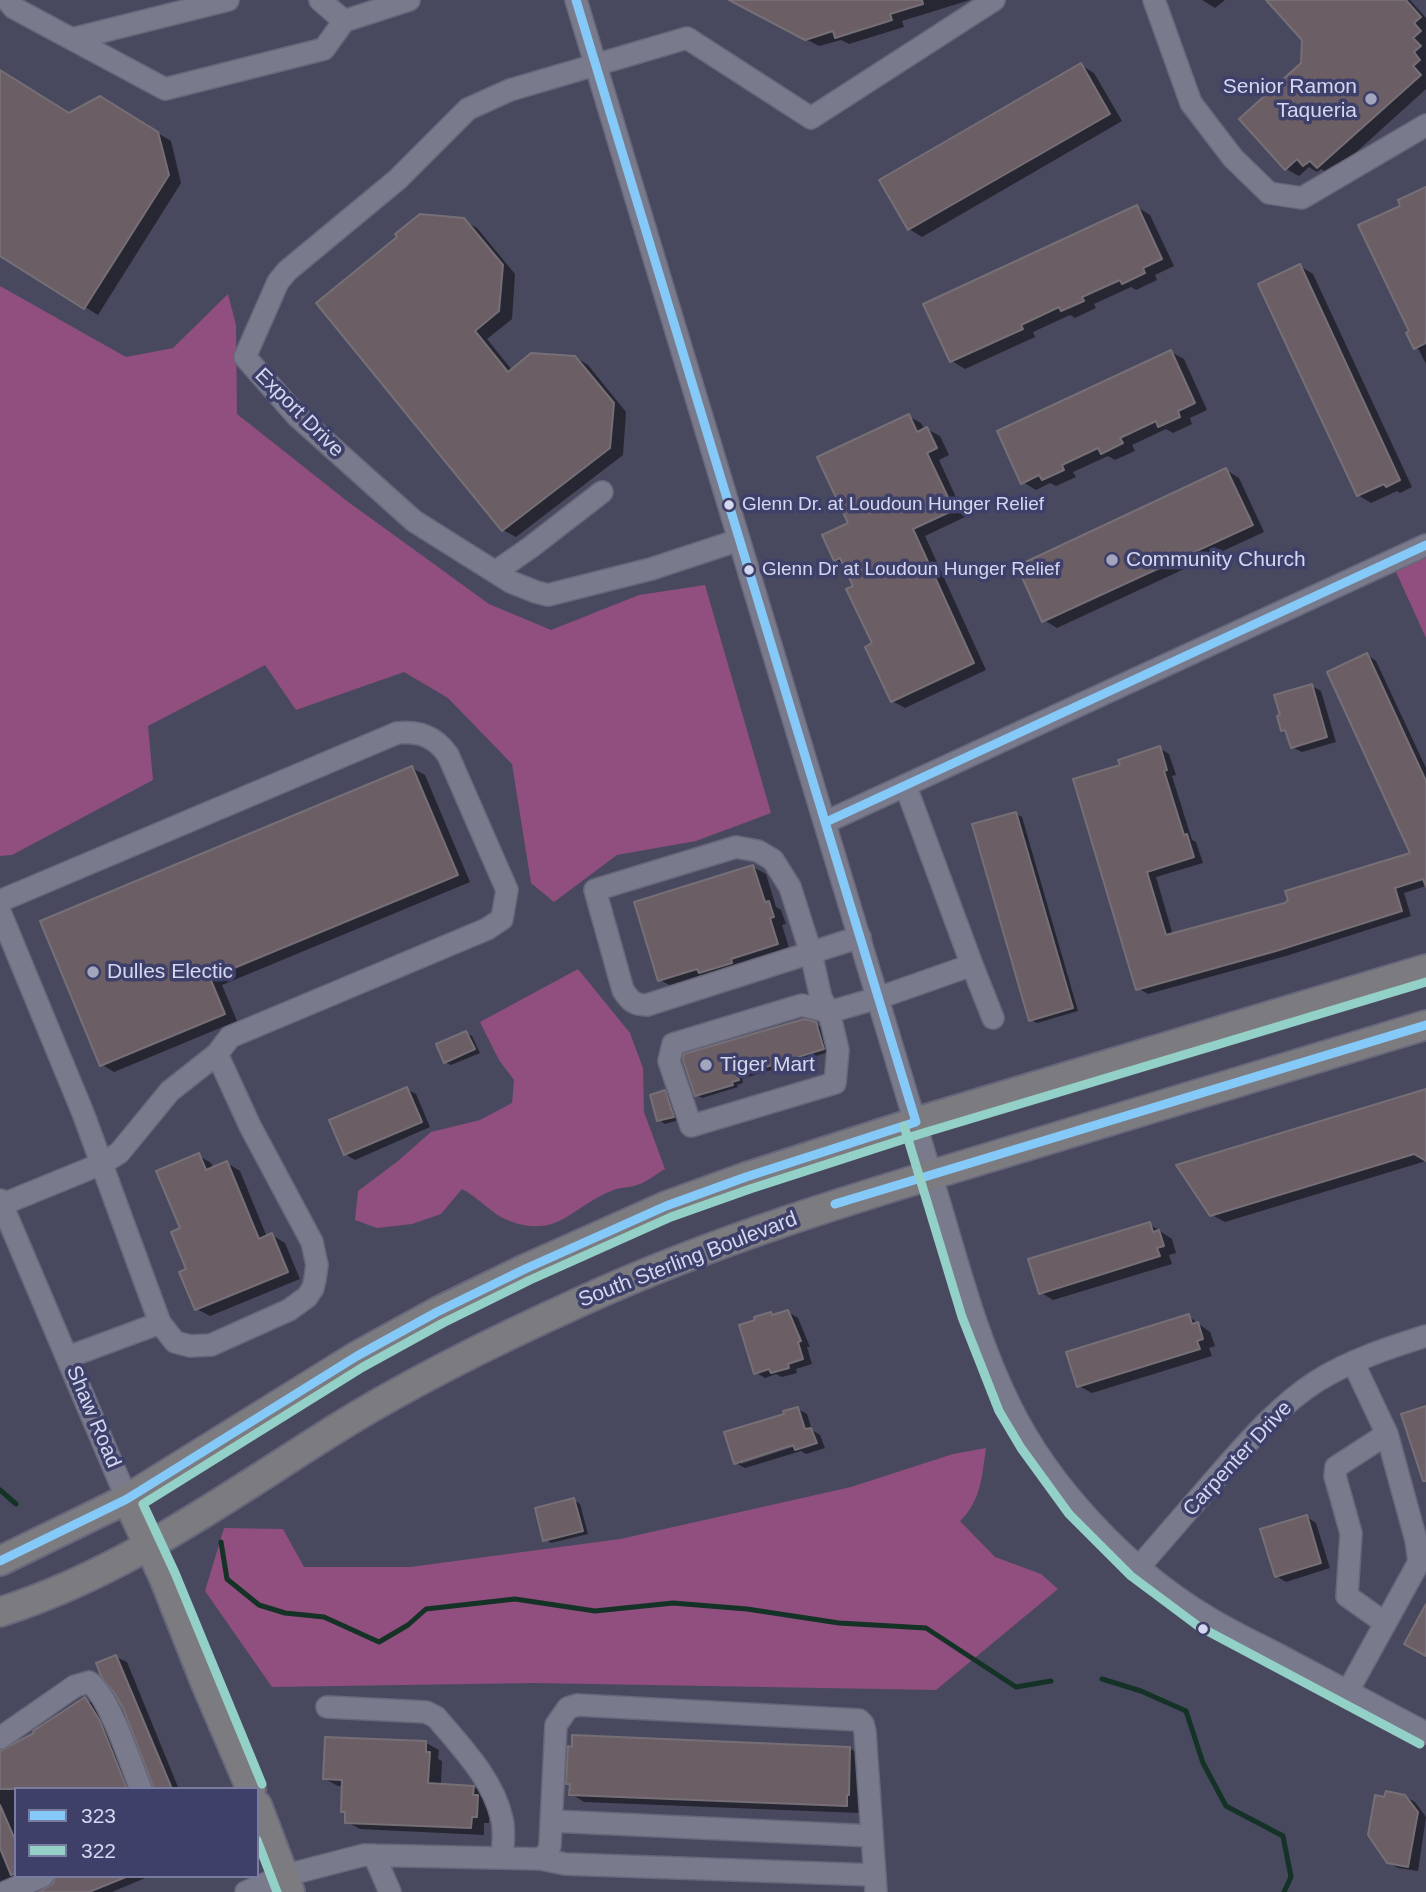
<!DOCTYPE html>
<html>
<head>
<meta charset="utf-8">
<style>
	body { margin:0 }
	#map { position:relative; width:1426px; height:1892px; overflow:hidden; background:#48495f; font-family:Helvetica,sans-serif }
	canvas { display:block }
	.legend { position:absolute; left:14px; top:1787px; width:245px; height:91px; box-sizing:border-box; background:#3e4069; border:2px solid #7a7c9f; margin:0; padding:9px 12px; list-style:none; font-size:21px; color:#d4d7f0 }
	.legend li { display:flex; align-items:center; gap:14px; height:35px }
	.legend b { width:35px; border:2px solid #7a7c9f }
</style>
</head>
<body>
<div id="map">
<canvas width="1426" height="1892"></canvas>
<ul class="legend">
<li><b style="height:9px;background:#85c9f9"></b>323</li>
<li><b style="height:9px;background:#93d0c7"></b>322</li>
</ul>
</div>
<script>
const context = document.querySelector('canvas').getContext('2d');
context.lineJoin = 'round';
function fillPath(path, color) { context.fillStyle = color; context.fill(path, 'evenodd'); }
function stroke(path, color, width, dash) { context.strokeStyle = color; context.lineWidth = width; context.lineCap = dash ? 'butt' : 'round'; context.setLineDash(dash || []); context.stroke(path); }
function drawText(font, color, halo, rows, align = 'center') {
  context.font = font + ' Helvetica,sans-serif'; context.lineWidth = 7; context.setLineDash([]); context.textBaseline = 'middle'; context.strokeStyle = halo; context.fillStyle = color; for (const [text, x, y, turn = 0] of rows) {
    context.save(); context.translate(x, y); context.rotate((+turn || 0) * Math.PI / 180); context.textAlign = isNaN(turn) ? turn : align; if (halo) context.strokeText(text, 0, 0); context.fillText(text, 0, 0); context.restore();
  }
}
const forest = new Path2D(`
	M0 286 126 357 173 348 228 294 236 325 237 414 347 501 489 604 551 630 639 595 705 585 771 813 696 841 617 855 554 902 531 883 512 764 448 698 404 672 296 710 265 665 148 726 153 780 12 855 0 856Z
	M1426 545V638L1391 561Z
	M578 969 630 1033 643 1068 644 1112 665 1169C656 1174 647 1182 637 1185 628 1188 619 1187 611 1191 570 1208 557 1240 507 1220 493 1215 478 1197 462 1189L441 1214 412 1224 377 1228 355 1220 358 1191 398 1161 431 1132 480 1120 512 1103 514 1080 499 1060 480 1022Z
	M986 1448C982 1476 981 1501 960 1521L995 1557 1041 1574 1058 1589 936 1690 535 1683 272 1687 205 1591 224 1528 283 1529 304 1567H410L620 1539 851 1487 953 1454Z`);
const shadow = new Path2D(`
	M732 0H970L902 21 904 27 849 44 841 40 819 46Z
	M1202 0H1225L1215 8Z
	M1269 0H1410L1426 18V89L1331 175 1321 169 1317 172 1309 167 1299 176 1286 169 1303 64 1304 39Z
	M1081 65 1094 73 1122 121 922 237 909 229Z
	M0 72 69 114 100 98 171 141 181 183 98 315 0 254Z
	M1426 189V364L1419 350 1415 347 1411 332 1403 206Z
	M1137 207 1150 215 1174 266 1155 275 1157 280 1136 290 1131 287 1094 304 1096 308 1075 318 1070 315 1033 332 1035 337 965 369 952 361Z
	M463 220 477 228 515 274 512 319 487 339 512 370 575 357 588 365 626 412 623 455 516 537 503 530 319 304Z
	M1300 266 1313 274 1412 487 1400 493 1397 491 1371 503 1358 495Z
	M1171 352 1184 359 1207 410 1190 418 1192 424 1173 433 1166 429 1132 445 1135 451 1115 460 1108 456 1073 472 1076 477 1056 486 1050 483 1036 490 1023 482Z
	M908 416 921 423 925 430 927 429 940 436 949 455 939 460 965 517 925 536 986 670 905 708 892 701 855 586 845 565 835 560 851 524Z
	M1226 470 1239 478 1264 532 1057 628 1044 620Z
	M1367 655 1376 661 1426 768V886L1404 893 1411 916 1286 956 1148 994 1138 988 1122 767 1159 748 1169 754 1176 775 1172 776 1192 840 1196 842 1203 863 1156 877 1173 935 1286 904 1413 854Z
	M1312 686 1321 691 1336 742 1302 752 1292 747 1288 733 1282 730Z
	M412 768 425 775 470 882 222 985 237 1021 114 1072 101 1064Z
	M1016 814 1022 817 1078 1011 1037 1023 1031 1020Z
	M753 867 766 874 776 907 781 910 786 924 782 925 790 951 673 987 660 980Z
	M815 1024 821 1027 829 1052 742 1079 743 1083 737 1085 738 1087 702 1098 696 1095Z
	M466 1033 472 1036 480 1053 451 1065 445 1062Z
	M406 1089 416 1094 430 1127 355 1160 345 1154Z
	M1426 1091V1161L1225 1222 1212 1215Z
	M665 1092 671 1095 679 1120 665 1124 659 1120Z
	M198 1155 211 1163 214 1169 227 1163 240 1171 267 1237 272 1235 285 1243 300 1279 210 1316 197 1309 182 1229Z
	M1149 1224 1172 1239 1176 1253 1169 1255 1172 1264 1053 1300 1040 1292Z
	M788 1312 798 1318 810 1347H807L812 1364 796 1369 797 1373 782 1377 776 1374 765 1378 755 1372 771 1314 775 1316Z
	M1188 1316 1210 1332 1215 1346 1209 1348 1212 1356 1092 1393 1079 1386Z
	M798 1409 807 1414 812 1430 820 1435 825 1448 806 1454 801 1451 745 1468 736 1463 787 1415ZM801 1441 802 1444 741 1464V1460Z
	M574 1500 580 1504 588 1534 551 1543 545 1539Z
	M1307 1517 1316 1523 1330 1568 1286 1582 1276 1576Z
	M116 1657 127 1662 178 1787 155 1789Z
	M85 1699 96 1705 134 1789H16V1876H33L0 1892V1757Z
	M426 1743 439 1750 438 1759 442 1761 441 1785 473 1786 486 1794 490 1804 489 1823H484V1835L360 1829 347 1822V1813L342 1811 343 1786H338L325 1779Z
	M849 1748 862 1756 859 1813 584 1802 571 1794V1785L568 1783Z
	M1404 1796 1415 1802 1426 1817 1418 1871 1398 1868 1388 1862 1386 1799Z
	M58 1876H150L112 1892H41L54 1886Z`);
const stream = new Path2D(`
	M0 1490 16 1504
	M221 1542 227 1579 259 1605 285 1613 324 1617 379 1642 408 1625 426 1609 515 1599 595 1611 673 1603 747 1609 839 1623 926 1628 1016 1687 1051 1681
	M1102 1679 1141 1691 1186 1711 1203 1763 1226 1806 1283 1836 1291 1877 1284 1892`);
const building = new Path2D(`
	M729 0H922L923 4 890 14 892 20 835 38 833 31 805 40Z
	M1266 0H1406L1421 17 1414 23 1421 31 1413 38 1421 46 1414 52 1420 60 1413 66 1421 75 1317 168 1310 161 1303 166 1297 159 1285 170 1239 119 1301 63 1302 40Z
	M1081 63 1110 114 908 230 879 180Z
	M0 70 69 113 100 96 158 132 169 175 84 309 0 256Z
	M1426 187V343L1414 349 1406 333 1409 331 1358 225 1400 206 1398 200Z
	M1137 205 1162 259 1143 268 1145 273 1122 284 1120 280 1082 297 1084 301 1061 311 1059 307 1021 325 1023 329 950 362 923 304Z
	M420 214 464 218 503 265 499 311 475 331 508 372 531 353 575 356 614 403 610 448 502 531 316 303 397 237 395 234Z
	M1300 264 1400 480 1386 487 1384 484 1357 496 1258 284Z
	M1171 350 1195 403 1178 411 1180 417 1158 427 1156 421 1120 438 1123 443 1101 454 1098 448 1062 465 1064 470 1042 480 1039 475 1021 484 997 431Z
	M909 414 917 432 927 427 937 448 927 453 954 510 913 529 974 663 891 702 865 647 872 643 846 589 853 586 840 558 834 561 822 535 848 523 817 457Z
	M1226 468 1253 525 1042 622 1017 566Z
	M1367 653 1426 781V887L1423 879 1395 888 1402 911 1276 951 1136 990 1073 779 1120 765 1118 760 1160 746 1167 770 1164 771 1184 835 1187 834 1194 857 1147 872 1166 935 1285 903 1288 900 1285 891 1410 853 1327 672Z
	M1312 684 1327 737 1291 748 1285 730 1281 731 1277 716 1280 715 1274 695Z
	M412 766 458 875 210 978 225 1014 100 1066 40 921Z
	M1016 812 1073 1008 1029 1021 972 824Z
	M753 865 765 902 769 901 774 917 770 918 778 944 731 959 732 963 699 973 697 969 658 981 634 902Z
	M804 1019 816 1022 824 1049 737 1076 739 1080 732 1082 733 1085 695 1096 683 1060 684 1054Z
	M466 1031 475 1049 444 1063 436 1044Z
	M407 1087 422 1122 344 1155 329 1120Z
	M1426 1089V1161L1414 1154 1210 1216 1176 1165Z
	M665 1090 674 1117 657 1121 650 1095Z
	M199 1153 206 1170 227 1161 259 1239 272 1233 288 1272 195 1310 179 1272 186 1269 171 1232 180 1228 156 1171Z
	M1150 1222 1153 1232 1159 1230 1164 1246 1157 1248 1160 1256 1039 1294 1028 1259Z
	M788 1310 801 1341 798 1342 803 1359 788 1364 789 1368 771 1373 769 1369 754 1374 739 1325 755 1320 754 1317 771 1312 772 1315Z
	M1189 1314 1192 1324 1198 1322 1203 1339 1197 1341 1200 1349 1077 1387 1066 1352Z
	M1426 1406V1481H1423L1401 1414Z
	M798 1407 805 1429 811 1428 817 1443 795 1450 793 1445 734 1464 724 1432 784 1414 783 1411Z
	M574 1498 583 1531 543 1541 535 1508Z
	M1307 1515 1321 1563 1275 1577 1260 1529Z
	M1426 1604V1656L1404 1644Z
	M116 1655 172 1789H154L124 1710 115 1694 101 1676 96 1663Z
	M85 1697 100 1721 127 1789H0V1751L34 1733 33 1731Z
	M572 1735 850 1747 849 1795H847V1806L569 1795 570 1784H566L568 1746 572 1747Z
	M325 1737 426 1741V1752H430L428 1783 474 1786 473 1795H478L477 1817H472L471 1828 345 1823V1812H341L342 1780 323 1779Z
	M1386 1791 1405 1795 1418 1812 1408 1867 1387 1863 1368 1835 1375 1795 1384 1797Z
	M0 1805 16 1842V1873L11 1875 0 1848Z
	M56 1876H126V1877L89 1892H39L53 1884Z`);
const minor = new Path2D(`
	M7 0 14 8 165 89 324 49 344 21 409 0
	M320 0 344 21
	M576 0 931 1175C955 1251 974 1333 1010 1405 1050 1487 1128 1569 1206 1616 1230 1631 1256 1643 1281 1656 1329 1682 1378 1707 1426 1733
	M1154 0 1191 103 1233 158 1269 193 1302 198 1426 125
	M72 39 228 0
	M739 540 651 569 548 595 536 592 511 582 414 521 297 416 245 357 278 282 287 271 398 179 468 109 510 90 687 38 811 118 994 0
	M495 572 531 547 602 492
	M826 822 1426 545
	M0 901 397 733C419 731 435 736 448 755L507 890 502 919 487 929 230 1037 217 1054 250 1126 312 1242 317 1265 315 1279 313 1288 307 1297 289 1310 211 1345 190 1346 175 1342 160 1323 68 1357
	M0 912 83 1113 160 1323
	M860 937 647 1005C634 1005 630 1001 623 990L595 890 736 847 758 851 773 860 790 887 811 953 821 998 829 1012 838 1050 835 1083 691 1126 669 1061 673 1044 802 1005 829 1012 878 998 972 965 906 787
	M972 965 993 1018
	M0 1200 127 1499
	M1 1205 101 1164 119 1153 170 1091 217 1054
	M1139 1567C1165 1537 1191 1507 1217 1477 1247 1443 1278 1406 1317 1381 1351 1360 1388 1348 1426 1336
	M1385 1623 1347 1596 1351 1533 1335 1476 1336 1467 1387 1434
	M1348 1691 1419 1562 1416 1540 1387 1434 1353 1362
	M327 1707 426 1712 436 1717C462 1748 493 1779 502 1819 505 1832 503 1845 502 1858
	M0 1738 75 1686 89 1682C109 1695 131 1765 141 1789
	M552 1821 872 1836
	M374 1855 390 1892
	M541 1859 565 1864 875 1875
	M6 1892 43 1876
	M246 1892 283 1876 364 1855 541 1859 548 1852 550 1845 556 1725 568 1708 577 1705 859 1720 863 1724 865 1732 876 1892`);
const major = new Path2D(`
	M127 1499 164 1578 206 1684 251 1789
	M0 1561 127 1499 357 1356 437 1312 525 1269 666 1206 746 1177 916 1122 1426 969
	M0 1612C122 1574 227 1497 334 1430 412 1381 498 1339 582 1301 715 1240 854 1198 994 1156 1138 1112 1282 1069 1426 1025
	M257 1805 290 1892`);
const bus1 = new Path2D(`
	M826 822 1426 545
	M835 1204 1426 1025
	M0 1561 127 1499 357 1356 437 1312 525 1269 666 1206 746 1177 916 1122 576 0`);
const bus2 = new Path2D(`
	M904 1126 962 1317 999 1411 1021 1448 1069 1514 1131 1576 1198 1626 1420 1744
	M262 1784 175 1573 143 1504 363 1367 443 1323 530 1280 671 1217 750 1189 920 1134 1426 982
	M257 1840 277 1892`);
const markers = [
	[1371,99,7,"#a3a5bd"],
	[729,505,6,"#d4d7f0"],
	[1112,560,7,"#a3a5bd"],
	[749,570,6,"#d4d7f0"],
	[93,972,7,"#a3a5bd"],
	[706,1065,7,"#a3a5bd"],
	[1203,1629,6,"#d4d7f0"]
];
const busNames = [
	["Glenn Dr. at Loudoun Hunger Relief",742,505],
	["Glenn Dr at Loudoun Hunger Relief",762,570]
];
const poiNames = [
	["Senior Ramon",1357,87,"right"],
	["Taqueria",1357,111,"right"],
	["Community Church",1126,560],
	["Dulles Electic",107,972],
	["Tiger Mart",720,1065]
];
const streetNames = [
	["Export Drive",299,413,45],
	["South Sterling Boulevard",688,1260,-21],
	["Shaw Road",93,1417,67],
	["Carpenter Drive",1238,1459,-47]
];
fillPath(forest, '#904f7e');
fillPath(shadow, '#0007');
stroke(stream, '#153227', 5);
fillPath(building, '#6b5e65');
stroke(building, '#766f76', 2);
stroke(minor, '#67677b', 24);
stroke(major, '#67677b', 32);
stroke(minor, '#797a8b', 21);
stroke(major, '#7c7b80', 28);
stroke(bus1, '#85c9f9', 9);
stroke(bus2, '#93d0c7', 9);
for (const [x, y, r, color] of markers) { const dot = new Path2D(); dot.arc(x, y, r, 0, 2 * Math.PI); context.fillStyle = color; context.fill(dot); stroke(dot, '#3e4069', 2.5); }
drawText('19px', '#d4d7f0', '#3e4069', busNames, 'left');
drawText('21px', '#d4d7f0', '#3e4069', poiNames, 'left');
drawText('21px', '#d4d7f0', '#3e4069', streetNames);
</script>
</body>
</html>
